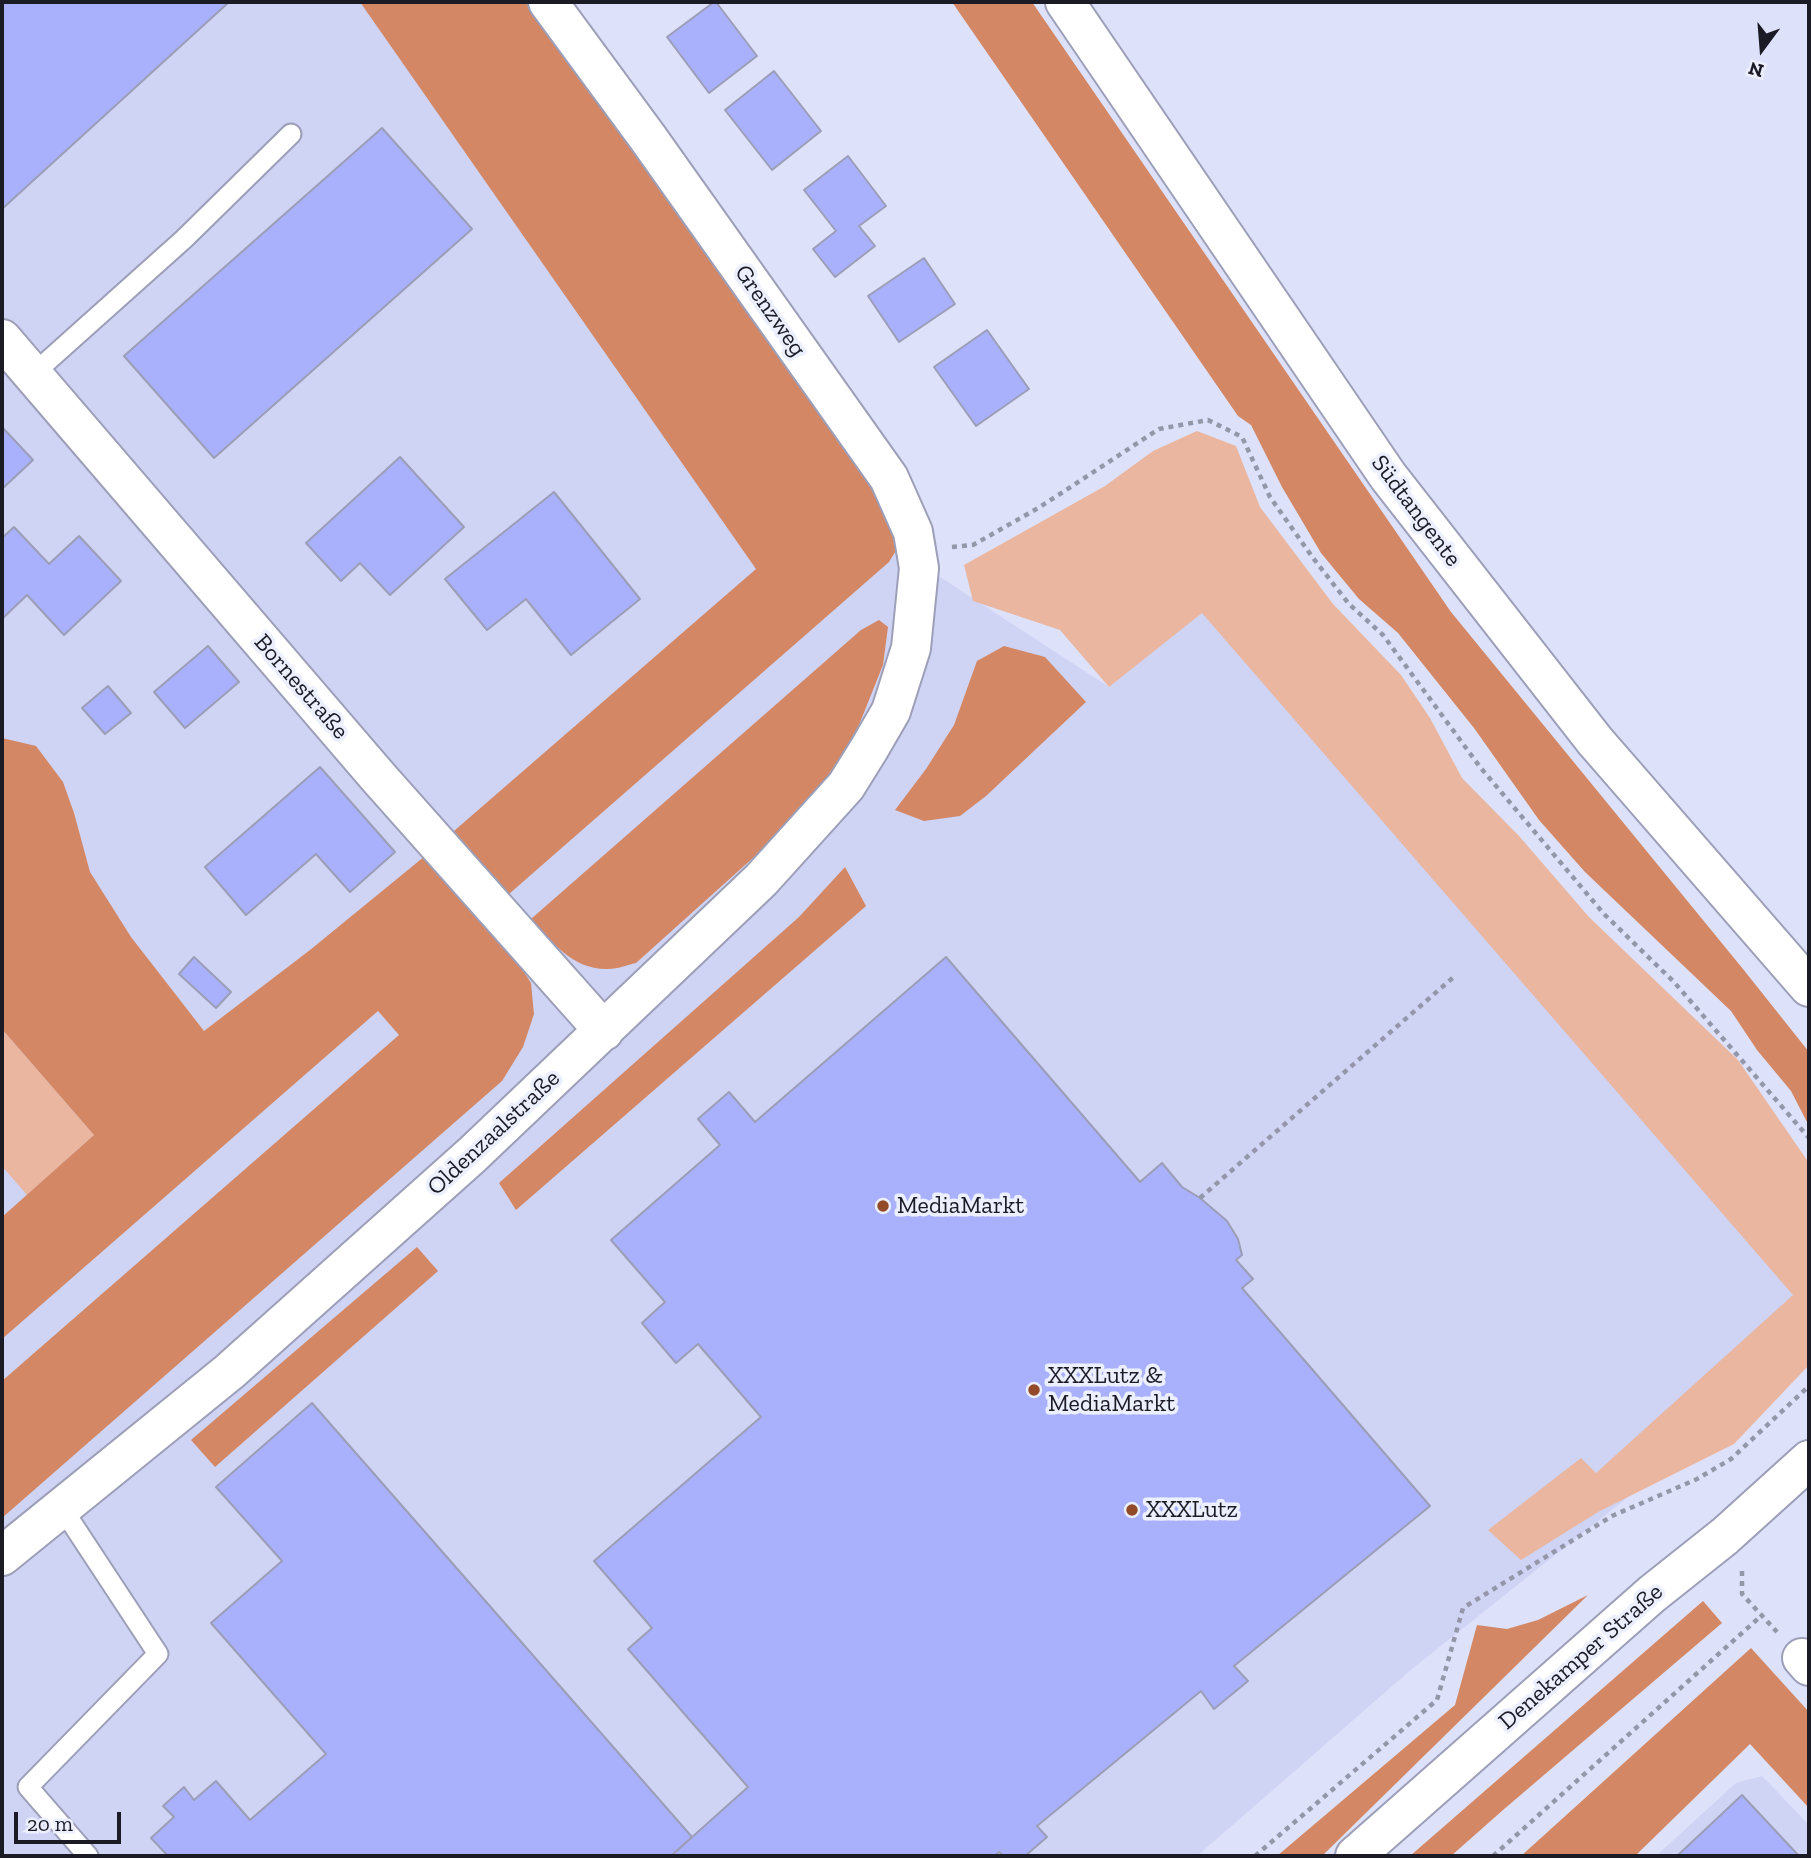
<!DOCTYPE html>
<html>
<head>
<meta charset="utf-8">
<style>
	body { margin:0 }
	#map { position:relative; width:1811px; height:1858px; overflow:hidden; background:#dde1fa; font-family:"Zilla Slab",serif }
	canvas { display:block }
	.frame { position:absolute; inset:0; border:4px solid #1a1b24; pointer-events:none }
	.north { position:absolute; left:1727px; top:14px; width:70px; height:70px; -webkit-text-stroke:5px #eceffe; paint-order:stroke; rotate:196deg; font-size:19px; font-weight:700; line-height:28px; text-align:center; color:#1a1b24 }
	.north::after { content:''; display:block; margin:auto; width:24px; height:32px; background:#1a1b24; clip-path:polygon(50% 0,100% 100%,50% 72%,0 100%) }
	.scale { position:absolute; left:14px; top:1812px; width:107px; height:32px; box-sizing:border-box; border:4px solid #1a1b24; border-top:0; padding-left:9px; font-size:21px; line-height:24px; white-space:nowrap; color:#1a1b24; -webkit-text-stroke:5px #eceffe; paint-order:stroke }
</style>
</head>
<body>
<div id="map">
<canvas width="1811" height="1858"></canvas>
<div class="frame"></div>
<div class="north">N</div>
<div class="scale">20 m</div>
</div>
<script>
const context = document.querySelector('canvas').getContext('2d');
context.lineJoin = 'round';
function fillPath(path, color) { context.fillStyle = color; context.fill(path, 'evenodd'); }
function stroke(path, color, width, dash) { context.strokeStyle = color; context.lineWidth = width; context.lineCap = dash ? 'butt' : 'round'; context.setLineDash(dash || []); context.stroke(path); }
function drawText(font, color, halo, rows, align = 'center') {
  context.font = font + ' "Zilla Slab",serif'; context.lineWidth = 7; context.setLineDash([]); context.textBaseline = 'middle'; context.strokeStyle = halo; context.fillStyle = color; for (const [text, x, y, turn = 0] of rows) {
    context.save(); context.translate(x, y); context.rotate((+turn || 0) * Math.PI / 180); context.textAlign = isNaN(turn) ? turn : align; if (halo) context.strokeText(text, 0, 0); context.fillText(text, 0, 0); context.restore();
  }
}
const built = new Path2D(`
	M2 2H449L897 549 1109 687 1202 612 1809 1197V1353L1413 1668 1197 1856H2Z
	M1762 1776 1809 1825V1856H1656L1736 1783Z`);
const green = new Path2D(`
	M1197 431 1236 446 1260 507 1333 604 1401 675 1430 718 1462 778 1519 836 1589 917 1738 1060 1809 1163V1365L1734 1444 1598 1512 1521 1560 1488 1530 1581 1458 1596 1473 1793 1295 1202 613 1109 687 1060 630 973 601 964 565 1105 486 1153 451Z
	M2 1029 94 1135 27 1195 2 1166Z`);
const forest = new Path2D(`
	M360 2H531L892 507 897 549 889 562 509 894 454 831 756 569Z
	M952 2H1032L1451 612 1743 969 1809 1052V1126L1791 1091 1757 1050 1731 1011 1585 872 1539 820 1474 728 1398 633 1359 599 1321 553 1282 487 1251 425 1238 416Z
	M879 620 888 627 883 665 859 725 832 773 804 812 636 963C627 965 618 969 608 969 573 970 552 942 531 919L861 630Z
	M1004 646 1045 657 1086 702 986 796 960 816 924 821 895 810 926 769 954 725 977 661Z
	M2 738 36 746 63 782 74 813 90 872 131 937 204 1031 310 950 425 856 517 961 531 983 534 1014 523 1047 502 1081 2 1518V1381L399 1035 378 1011 2 1339V1217L94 1135 2 1029Z
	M845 867 866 906 516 1210 499 1183 799 917Z
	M417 1247 438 1271 215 1467 191 1440Z
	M1588 1595 1322 1856H1277L1455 1705 1477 1625 1507 1629 1538 1620Z
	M1703 1601 1722 1623 1503 1810 1451 1856H1410Z
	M1751 1648 1809 1712V1808L1750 1744 1635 1856H1521Z`);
const building = new Path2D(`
	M2 2H229L2 209Z
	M714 2H716L757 56 709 93 667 37Z
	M774 71 821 131 772 170 725 110Z
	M382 128 472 229 214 458 124 356Z
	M848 156 886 206 859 226 875 246 835 277 813 249 836 231 804 190Z
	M924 258 955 304 899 342 868 296Z
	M987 330 1029 389 976 426 934 367Z
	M2 427 33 460 2 489Z
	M400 457 464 527 390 595 360 563 341 581 306 543Z
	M554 492 640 599 571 655 526 599 487 630 445 579Z
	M14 527 49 564 79 536 121 581 64 635 27 595 2 619V538Z
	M208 646 239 682 185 728 154 692Z
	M108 686 131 713 105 734 82 708Z
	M320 767 395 852 350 892 316 854 246 915 205 867Z
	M194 957 231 992 216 1008 179 974Z
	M946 957 1140 1182 1162 1163 1182 1187 1200 1198 1227 1221 1238 1239 1242 1255 1236 1260 1253 1279 1242 1288 1430 1506 1234 1666 1248 1681 1214 1709 1201 1691 1037 1826 1047 1837 1025 1856H1004L999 1852 994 1856H671L748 1787 628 1649 652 1628 594 1561 761 1417 698 1344 676 1363 642 1323 665 1302 611 1240 720 1145 698 1119 729 1092 755 1122Z
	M312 1403 692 1837 671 1856H168L151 1838 174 1817 163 1806 184 1787 194 1800 216 1781 250 1820 326 1754 211 1623 282 1561 216 1487Z
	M1742 1795 1799 1856H1677Z`);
const path = new Path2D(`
	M952 547 973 545 1040 507 1159 429 1208 420 1242 437 1270 497 1313 558 1349 604 1383 635 1480 767 1604 914 1674 982 1809 1138
	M1200 1198 1456 975
	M1742 1571V1594L1777 1632
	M1255 1856 1437 1700 1463 1608 1612 1516 1697 1479 1731 1459 1809 1386
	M1493 1856 1761 1616`);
const service = new Path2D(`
	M32 375 184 239 291 134
	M62 1508 158 1654 28 1787 88 1856`);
const minor = new Path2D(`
	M2 339 379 778 604 1031
	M2 1556 229 1372 472 1155 761 880 846 786 869 749 891 711 911 648 919 568 913 532 889 478 648 138 548 2
	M1802 1658 1809 1666`);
const secondary = new Path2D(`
	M1355 1856 1652 1594 1725 1536 1809 1460`);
const primary = new Path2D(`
	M1065 2 1388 476 1595 741 1809 987`);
const markers = [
	[883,1206,7,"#924a28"],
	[1034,1390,7,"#924a28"],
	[1132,1510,7,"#924a28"]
];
const streetNames = [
	["Grenzweg",770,311,55],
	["Südtangente",1416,511,53],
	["Bornestraße",301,687,49],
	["Oldenzaalstraße",494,1133,-43],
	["Denekamper Straße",1581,1657,-41]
];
const poiNames = [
	["MediaMarkt",897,1206],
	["XXXLutz &",1048,1376],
	["MediaMarkt",1048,1404],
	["XXXLutz",1146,1510]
];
fillPath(built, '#cfd3f4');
fillPath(green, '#eab69f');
fillPath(forest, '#d48765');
fillPath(building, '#aab1fc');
stroke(building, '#9b9eb6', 2);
stroke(service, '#9c9fb7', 23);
stroke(minor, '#9c9fb7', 42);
stroke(secondary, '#9c9fb7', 42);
stroke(primary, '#9c9fb7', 42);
stroke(path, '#9497aa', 4.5, [5, 5]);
stroke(service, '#fff', 19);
stroke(minor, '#fff', 38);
stroke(secondary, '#fff', 38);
stroke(primary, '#fff', 38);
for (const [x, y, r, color] of markers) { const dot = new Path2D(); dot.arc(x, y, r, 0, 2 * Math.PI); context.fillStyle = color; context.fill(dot); stroke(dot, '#eceffe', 2.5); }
drawText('24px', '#1a1b24', '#eceffe', streetNames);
drawText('24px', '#1a1b24', '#eceffe', poiNames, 'left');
</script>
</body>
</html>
